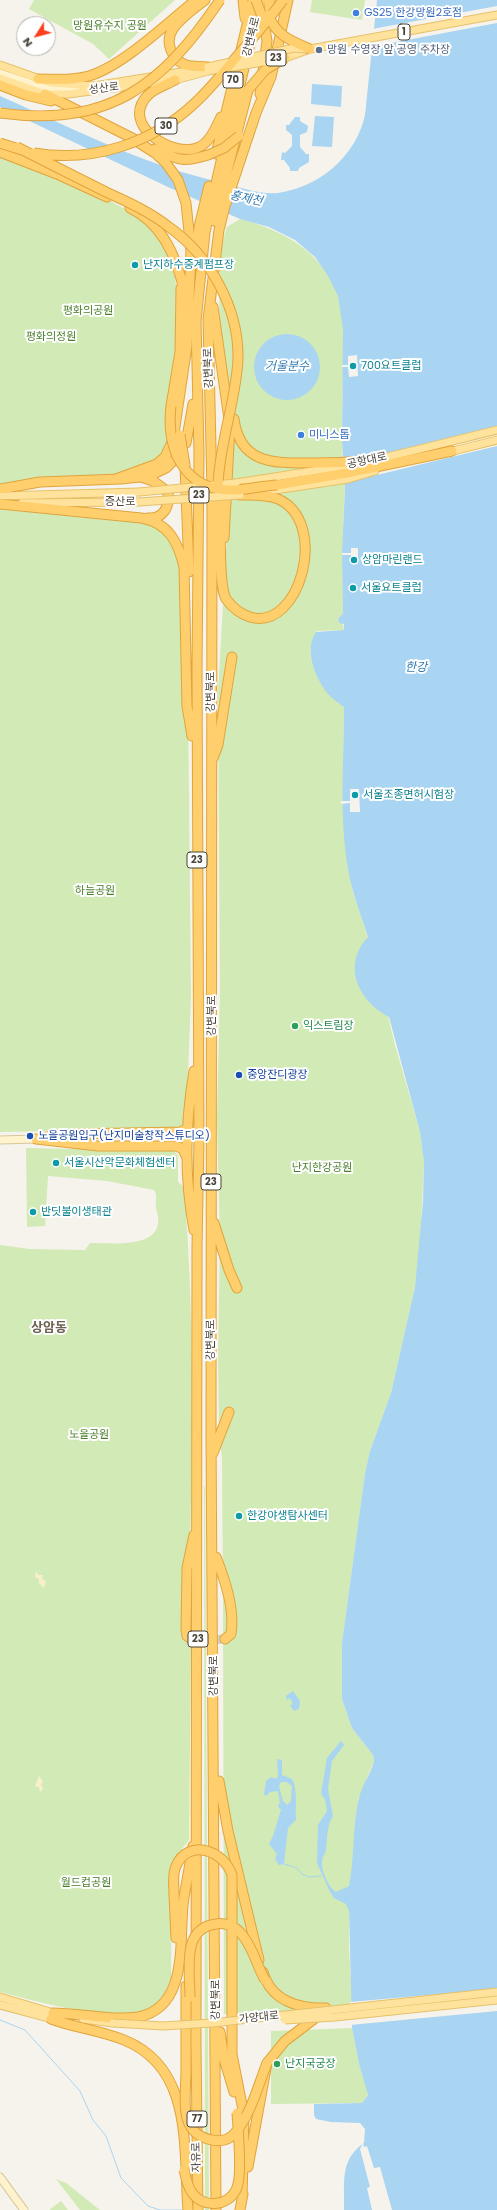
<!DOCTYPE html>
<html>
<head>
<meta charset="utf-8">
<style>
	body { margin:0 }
	#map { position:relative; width:497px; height:2210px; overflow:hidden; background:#f6f3ec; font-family:Poppins,sans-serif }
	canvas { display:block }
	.north { position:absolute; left:16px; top:16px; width:40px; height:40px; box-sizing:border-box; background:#fff; border:1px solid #b7b4b0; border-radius:50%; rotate:234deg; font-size:11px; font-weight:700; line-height:16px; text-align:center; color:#4b4439 }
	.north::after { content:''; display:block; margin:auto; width:14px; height:18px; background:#fc3f1d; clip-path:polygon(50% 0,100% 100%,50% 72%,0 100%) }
</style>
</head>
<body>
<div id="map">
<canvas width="497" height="2210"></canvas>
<div class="north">N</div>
</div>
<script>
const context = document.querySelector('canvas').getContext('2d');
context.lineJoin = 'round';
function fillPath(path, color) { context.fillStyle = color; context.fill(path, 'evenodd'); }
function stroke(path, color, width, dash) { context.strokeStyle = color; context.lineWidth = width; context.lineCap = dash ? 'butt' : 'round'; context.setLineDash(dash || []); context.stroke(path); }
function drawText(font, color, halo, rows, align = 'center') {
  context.font = font + ' Poppins,"Noto Sans KR",sans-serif'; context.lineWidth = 4; context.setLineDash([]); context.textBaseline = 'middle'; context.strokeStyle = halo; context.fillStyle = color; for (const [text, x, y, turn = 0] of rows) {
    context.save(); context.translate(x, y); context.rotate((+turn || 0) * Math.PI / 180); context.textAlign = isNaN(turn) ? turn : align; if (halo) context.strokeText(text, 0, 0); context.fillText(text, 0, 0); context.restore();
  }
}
const green = new Path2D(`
	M34 0H175L109 59 93 44 29 9Z
	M312 0H365L362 20 310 12Z
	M0 154C47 174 137 201 164 244 171 255 175 272 176 285L175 363 170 442C160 483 81 475 48 477 32 478 16 482 0 484Z
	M240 219C284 231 321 250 338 296 348 324 343 369 342 399 342 421 342 443 343 465 343 472 345 480 345 486 342 528 343 571 343 613L338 619 339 623H343L344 630 317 631C299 657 322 692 344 706L343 803 348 868 353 892 371 947 394 1041 420 1132 424 1162 420 1246 415 1287 391 1393 370 1451 365 1473 342 1643V1699L352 1728 373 1755 374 1761 359 1797 356 1815 354 1865 349 1886V1948L353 2016 224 2014 223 1594 222 1459 219 1431 218 1357 220 1238 217 1119 220 989 218 692 233 430 219 321 220 254 224 237 227 227Z
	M0 508 134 518 160 527 180 550 188 706 191 996 186 1124 183 1129 0 1132Z
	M26 1148 173 1151 178 1155V1182L184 1187C194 1307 193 1427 190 1547 190 1567 181 1632 191 1646L189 1840 177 1855 172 1870 171 1978C167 1990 162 2000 151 2008 121 2027 33 2000 0 1992V1245L30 1249 85 1250 90 1243C116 1243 170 1250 156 1208 155 1202 158 1195 154 1190L107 1181 48 1176 45 1226 27 1227Z
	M205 1486 209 2210H205L204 1487Z
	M352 2028 359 2064 367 2090 368 2095 362 2103 271 2104V2031Z
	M56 2179 66 2183 100 2210H80Z
	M61 2201 68 2210H49Z`);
const sand = new Path2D(`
	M36 1571 38 1575H43L42 1579 46 1581 44 1588 39 1583V1579L35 1577Z
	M39 1776 43 1782 41 1784 43 1789 40 1792 39 1787 35 1786Z`);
const water = new Path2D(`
	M377 0H497V2210H344C345 2183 339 2160 364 2143L365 2129 360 2123 331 2122 316 2119 314 2115V2104L362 2103 368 2095 359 2064 352 2028 349 1911 346 1904 334 1898 330 1892 317 1863 318 1825 327 1811 325 1799 321 1794 327 1758 341 1741 344 1745 332 1761 328 1789 333 1816C326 1827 328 1836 326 1849 326 1853 322 1857 322 1861 321 1870 328 1887 336 1892L349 1886C355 1857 352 1826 359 1798 362 1784 371 1774 374 1761L373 1755 352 1728 342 1699V1643L365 1473 370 1451 391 1393 415 1287 423 1201 424 1162 420 1132 389 1017C359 1001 341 966 368 937 361 915 352 893 348 869 339 816 344 760 344 707 339 703 334 700 329 695 316 680 303 651 316 632L344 630V624L339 623 338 619 343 613 342 553 345 487 342 441 343 329 338 296 328 276 315 257 295 240 269 227 240 219 168 187 0 107V96C48 117 95 141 144 159 169 169 196 176 222 183 239 187 261 195 278 193 320 187 356 156 365 115Z
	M312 84 342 86 341 107 311 104Z
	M315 116 334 117 332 147 312 146Z
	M295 117H300V121L308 126 307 132 300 135V147L306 154H309V162L299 168 298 171H290V168L284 160H281L282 152 285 153 292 146V135L286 130V125H289Z
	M254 367a33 33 0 1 1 66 0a33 33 0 1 1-66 0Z
	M293 1691 300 1701 299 1709 294 1711 290 1705 293 1704 290 1698 287 1700 286 1696Z
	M277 1759 282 1760V1775L292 1779C298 1790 295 1807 296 1820L288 1828 284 1864 279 1865 275 1859 277 1854 269 1844 273 1836 281 1810 278 1806 280 1802 278 1791 270 1792 266 1796 264 1794 266 1781 271 1777 276 1779 278 1776ZM281 1782H287L292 1786 291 1801 287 1805 283 1801 279 1786Z`);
const pier = new Path2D(`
	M497 6V23L370 47 372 29Z
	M357 355 358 376 349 377 348 367H342V365H348V356Z
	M497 426V446L348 482 345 460 387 454Z
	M351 548H358V564H351V555H342V553H351Z
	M350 789H359L360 812H350V803L341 804V801H350Z
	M497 1989V2011L350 2025V2002Z
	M363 2143 364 2147 367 2146 374 2168 380 2167 392 2210H372L367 2188 370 2187 360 2149Z`);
const stream = new Path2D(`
	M284 1864 297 1868 302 1874 309 1877 321 1876
	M0 2020 25 2030 80 2091 93 2120 106 2136 121 2178 148 2206 160 2210H183`);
const highwayTunnel = new Path2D(`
	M190 1638 205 1640 225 1639`);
const secondary = new Path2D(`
	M0 73 42 87 77 91
	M0 1140 36 1139
	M0 2177 24 2210`);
const primary = new Path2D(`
	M285 58 310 49 497 15
	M0 65 51 83 94 86 200 69
	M0 78 45 94H68L175 80 208 71
	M449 452 497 440
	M371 461 497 430
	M236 483 351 465
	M255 493 348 479 375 471
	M0 496 139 492
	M22 503 139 502
	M0 1997 57 2014
	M0 2005 56 2020
	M83 2019 113 2023`);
const highway = new Path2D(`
	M205 0C194 9 181 17 173 29 164 42 172 60 186 65 192 67 201 66 208 67
	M243 0 245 18
	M268 15 270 0
	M38 79C55 79 72 81 89 76 123 66 168 22 196 0
	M175 80C166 85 154 89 148 95 119 125 172 157 197 148 210 143 215 129 221 117
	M0 85 26 95 51 101
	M45 94 134 139
	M260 94 267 41 264 22
	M155 149C179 160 182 163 208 155
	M0 152 57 174 107 197
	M216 154 253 0
	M130 208C164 224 178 260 185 295
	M214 221 248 90
	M196 254 199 227 209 186
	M213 307 230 426 224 538
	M171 406 180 352 181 288
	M234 419C240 465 275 463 312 463 334 463 355 462 376 460
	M186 443 193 404
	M185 465 189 572
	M141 477 153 481 168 492C170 506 164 519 148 518
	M116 479 157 464 165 457 173 440 187 346 191 251 186 203 178 180 166 163 155 153 130 137
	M277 485 347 473 452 451
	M218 488 220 527
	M0 489 40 482 121 479 149 476 166 468 180 454
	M0 504 141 518C169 523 178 542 184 567L187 706 192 736
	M220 530C221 546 219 586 226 599 232 607 240 614 250 617 300 632 330 522 278 499 266 494 252 495 240 495
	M213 758 218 745 232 657
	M194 1071C185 1124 184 1177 194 1230
	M47 1137 76 1134 180 1132 187 1129
	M36 1139 98 1146H176L183 1149 186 1156
	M214 1223 229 1270 237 1288
	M213 1453 229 1412
	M216 1557C225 1580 235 1609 231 1634L225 1639
	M190 1638 187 1636 186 1629 187 1568 194 1535
	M219 1781 228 1831 259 1960
	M174 1894 176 1938
	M232 1937V2054L244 2115 242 2199
	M263 1972C271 2001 299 2009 326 2008
	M53 2013C81 2013 110 2021 138 2017 191 2007 178 1936 184 1897 187 1880 190 1863 193 1846
	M51 2019C75 2028 100 2030 124 2040 194 2068 183 2149 188 2210
	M220 2032 224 2059 234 2092
	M186 2075V1986
	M248 2167 267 2063 285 2041 314 2019
	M198 2210 196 2045 197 1247 199 1140 197 669 199 453 196 321 205 232 222 157 261 0
	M216 2210 211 1437 212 491 208 319 219 230 225 206 256 113 271 77 288 0
	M240 2210 243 2194`);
const primaryBridge = new Path2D(`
	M208 67 294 48 306 49
	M208 71 281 59
	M139 492 236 483
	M139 502 240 495
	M285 2020 335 2017 497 2000
	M113 2023 163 2026 212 2023 497 1992`);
const highwayBridge = new Path2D(`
	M256 0 264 22
	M268 15C277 36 291 41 310 49
	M248 90 265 70 285 58
	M0 113C108 128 162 86 220 0
	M0 143 22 150
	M17 147C46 162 76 177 106 192 128 202 150 212 169 227 210 256 239 308 238 359 236 401 220 441 218 484
	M34 153C93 163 153 143 196 102 210 89 221 75 233 61 250 41 268 21 283 0
	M208 155 224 148 239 136
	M171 406C166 449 184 492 235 490 249 489 263 486 277 485
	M180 435 185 465
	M174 1894C174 1885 172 1875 176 1866 188 1838 224 1850 232 1875V1937
	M190 1997C190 1971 181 1928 216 1924 226 1922 237 1927 243 1936 253 1948 257 1966 265 1980
	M186 2075C185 2101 179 2134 212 2140 221 2142 229 2140 235 2133 251 2114 258 2086 267 2063
	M184 2170C186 2177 187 2185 191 2191 202 2210 233 2207 238 2184 242 2168 238 2130 237 2113`);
const markers = [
	[356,13,4,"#3f7fe0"],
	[319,50,4,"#5c6f8a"],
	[135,265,4,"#0f9aa8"],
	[353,366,4,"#0f9aa8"],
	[301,435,4,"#3f7fe0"],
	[354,560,4,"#0f9aa8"],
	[353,588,4,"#0f9aa8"],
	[355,795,4,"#0f9aa8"],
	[295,1026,4,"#2e9e5b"],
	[239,1075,4,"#1a4fb4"],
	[30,1136,4,"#1a4fb4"],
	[56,1163,4,"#0f9aa8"],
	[33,1212,4,"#0f9aa8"],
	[239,1516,4,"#0f9aa8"],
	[277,2064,4,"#2e9e5b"]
];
const shields = [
	[404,32,12],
	[276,58,20],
	[233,80,20],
	[166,126,22],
	[199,495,20],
	[197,860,20],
	[211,1182,20],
	[198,1639,20],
	[197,2119,20]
];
const shieldNames = [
	["1",404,32],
	["23",276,58],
	["70",233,80],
	["30",166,126],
	["23",199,495],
	["23",197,860],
	["23",211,1182],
	["23",198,1639],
	["77",197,2119]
];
const shopNames = [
	["GS25 한강망원2호점",364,13],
	["미니스톱",309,435]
];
const parkNames = [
	["망원유수지 공원",110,26],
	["평화의공원",88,311],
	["평화의정원",51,337],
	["하늘공원",95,891],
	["난지한강공원",322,1168],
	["노을공원",89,1435],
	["월드컵공원",86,1883]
];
const streetNames = [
	["강변북로",252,37,-76],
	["성산로",104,89,-7],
	["강변북로",209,368,-92],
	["공항대로",367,461,-12],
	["증산로",120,502],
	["강변북로",211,692,-90],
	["강변북로",212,1016,-90],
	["강변북로",211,1340,-90],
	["강변북로",214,1676,-90],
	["강변북로",216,2000,-90],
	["가양대로",259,2018,-6],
	["자유로",197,2157,-91]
];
const serviceNames = [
	["망원 수영장 앞 공영 주차장",327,50]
];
const cultureNames = [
	["난지하수중계펌프장",143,265],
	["700요트클럽",361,366],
	["상암마린랜드",362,560],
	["서울요트클럽",361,588],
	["서울조종면허시험장",363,795],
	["서울시산악문화체험센터",64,1163],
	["반딧불이생태관",41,1212],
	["한강야생탐사센터",247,1516]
];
const leisureNames = [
	["익스트림장",303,1026],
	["난지국궁장",285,2064]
];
const transitNames = [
	["중앙잔디광장",247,1075],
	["노을공원입구(난지미술창작스튜디오)",38,1136]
];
const waterNames = [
	["홍제천",246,199,12],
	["거울분수",287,367],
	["한강",416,668]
];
const quarterNames = [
	["상암동",49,1329]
];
fillPath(green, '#d2eab5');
fillPath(sand, '#f9efc9');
fillPath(water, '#a9d4f2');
fillPath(pier, '#f6f3ec');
stroke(stream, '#a9d4f2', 1);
stroke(highwayTunnel, '#d4d0c8', 9, [9, 4.5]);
stroke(secondary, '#d6c79b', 9);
stroke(primary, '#e6c16a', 9);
stroke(highway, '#e0a43c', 11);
stroke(secondary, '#fff3cd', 7);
stroke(primary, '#ffe39c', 7);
stroke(highway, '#ffcf6e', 9);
stroke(primaryBridge, '#e6c16a', 9, []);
stroke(highwayBridge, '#e0a43c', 11, []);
stroke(primaryBridge, '#ffe39c', 7);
stroke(highwayBridge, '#ffcf6e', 9);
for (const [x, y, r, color] of markers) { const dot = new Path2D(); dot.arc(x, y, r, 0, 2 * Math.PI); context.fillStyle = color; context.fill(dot); stroke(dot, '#fff', 1.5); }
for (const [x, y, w] of shields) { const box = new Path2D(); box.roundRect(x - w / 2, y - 8, w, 16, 3); context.fillStyle = '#fff'; context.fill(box); stroke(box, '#4b4439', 1); }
drawText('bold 10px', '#4b4439', null, shieldNames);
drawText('11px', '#366cbe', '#fff', shopNames, 'left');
drawText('11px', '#4a7f2a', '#fff', parkNames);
drawText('11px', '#4b4439', '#fff', streetNames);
drawText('11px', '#4e5e75', '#fff', serviceNames, 'left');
drawText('11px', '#0d838f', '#fff', cultureNames, 'left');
drawText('11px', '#27864d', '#fff', leisureNames, 'left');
drawText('11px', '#164399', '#fff', transitNames, 'left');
drawText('italic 12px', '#2e7ab2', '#fff', waterNames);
drawText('bold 13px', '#6e6250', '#fff', quarterNames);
</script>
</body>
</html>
